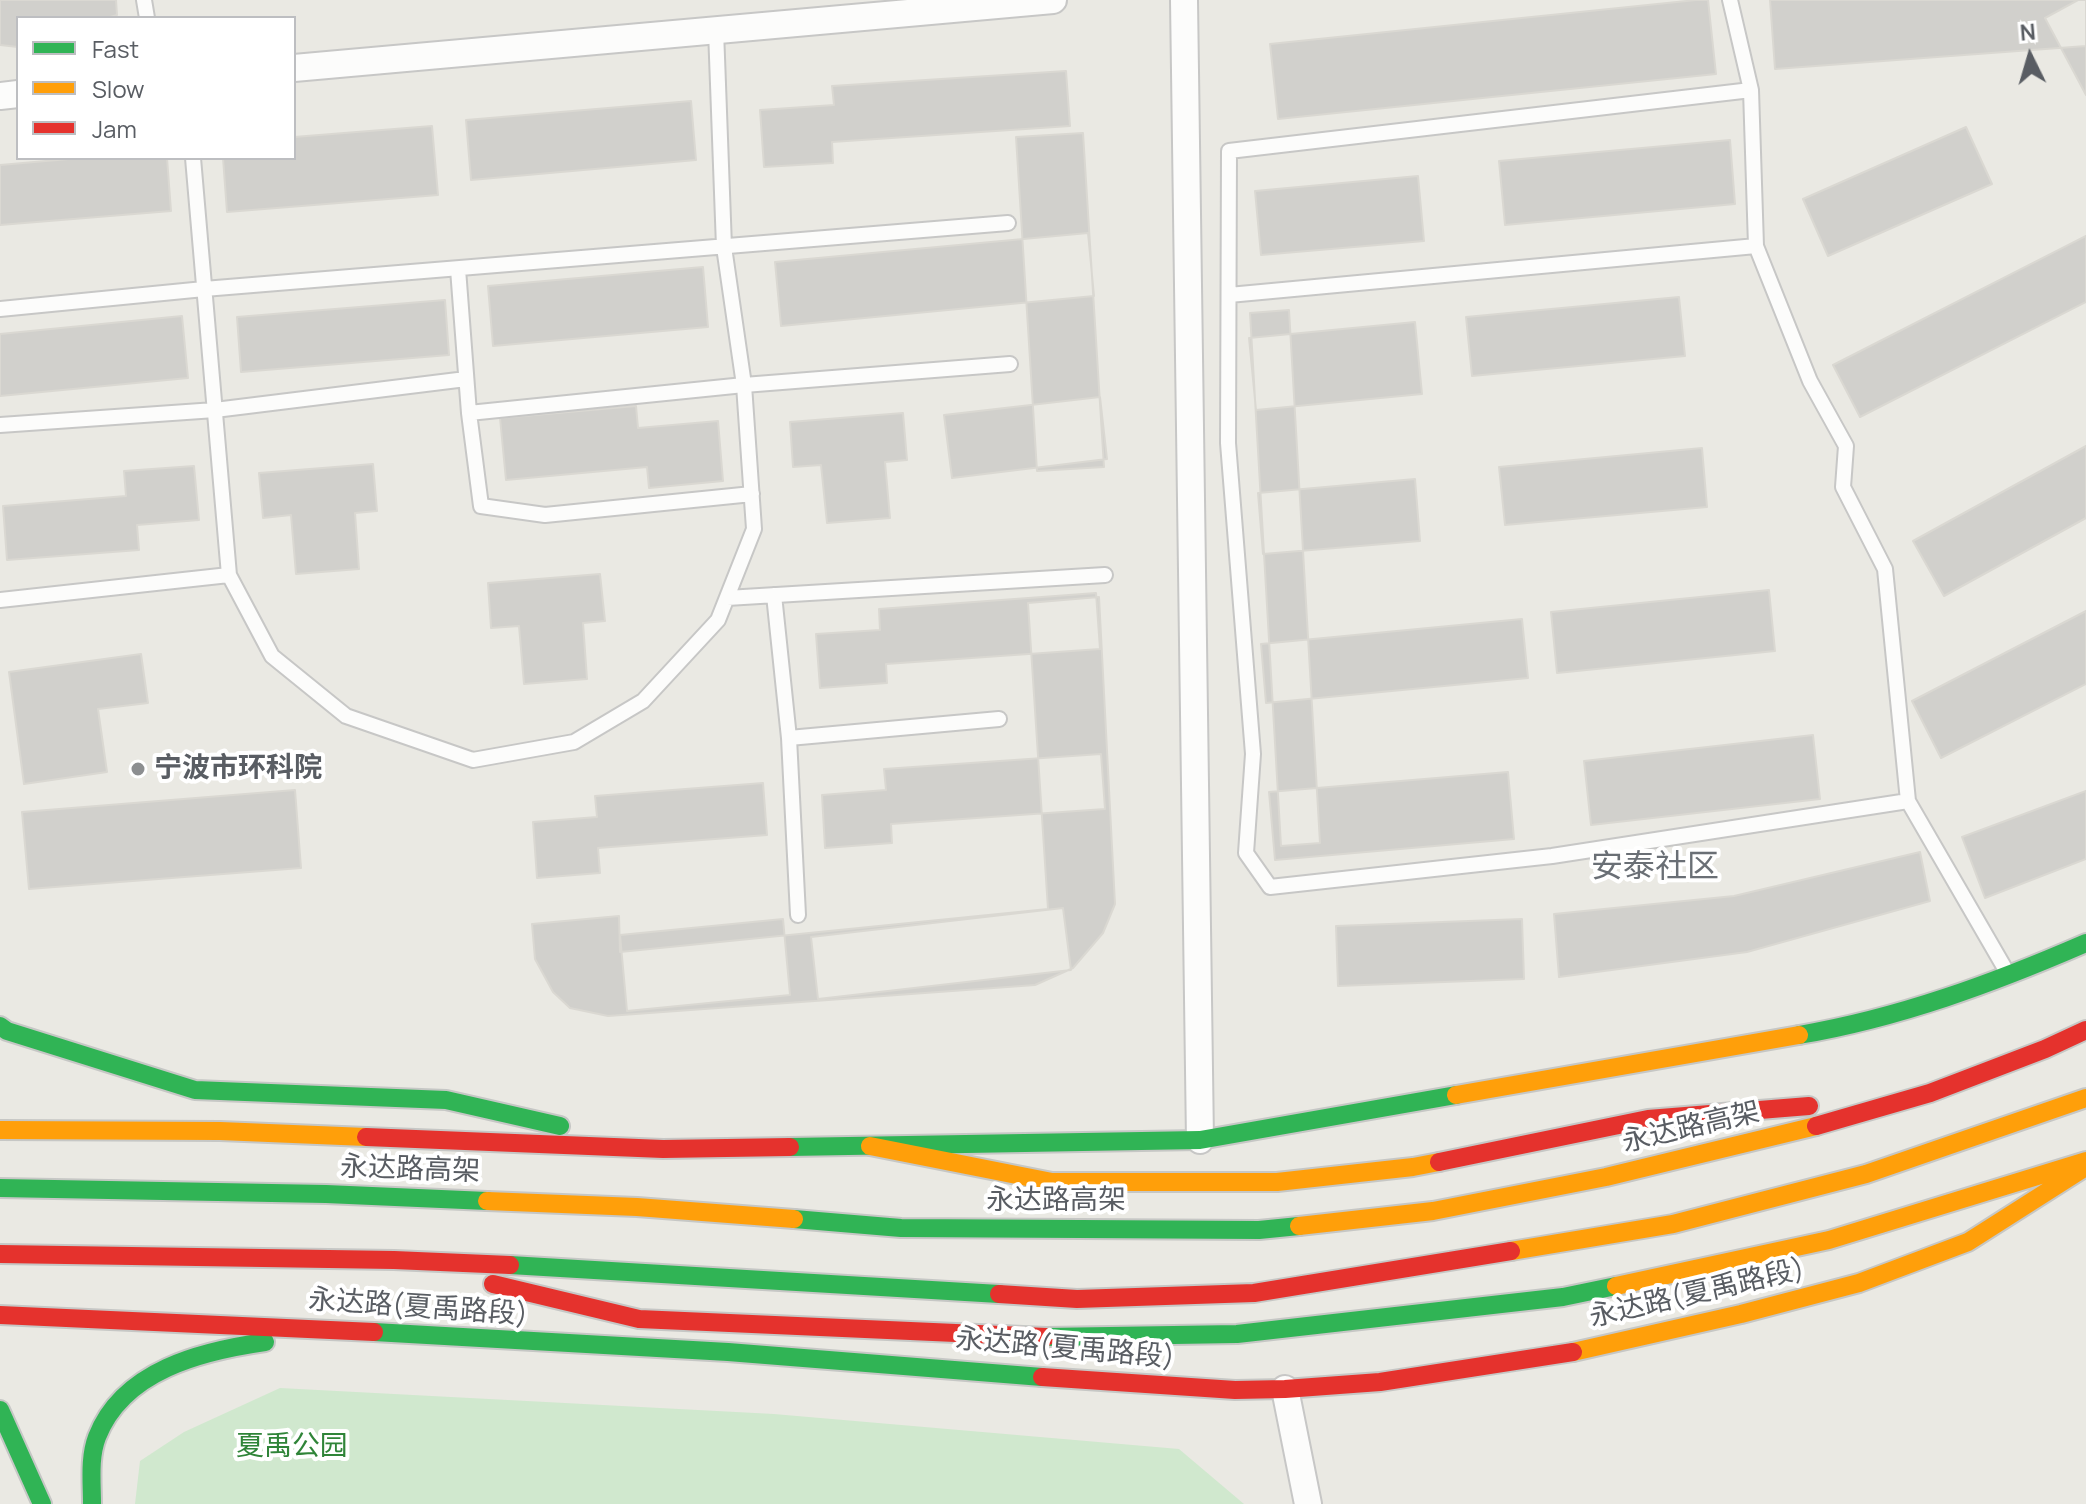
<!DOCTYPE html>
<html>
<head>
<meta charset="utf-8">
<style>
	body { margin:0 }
	#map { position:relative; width:2086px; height:1504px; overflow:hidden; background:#eae9e3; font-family:Manrope,sans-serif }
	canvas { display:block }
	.legend { position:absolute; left:16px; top:16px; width:280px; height:144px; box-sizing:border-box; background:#fff; border:2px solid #bdbec1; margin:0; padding:10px 14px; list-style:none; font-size:24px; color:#595d63 }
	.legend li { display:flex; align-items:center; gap:16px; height:40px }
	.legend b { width:40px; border:2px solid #bdbec1 }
	.north { position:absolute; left:1990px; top:16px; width:80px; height:80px; -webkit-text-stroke:6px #fff; paint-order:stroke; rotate:355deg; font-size:22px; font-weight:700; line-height:32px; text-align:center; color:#595d63 }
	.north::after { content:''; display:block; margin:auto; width:28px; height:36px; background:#595d63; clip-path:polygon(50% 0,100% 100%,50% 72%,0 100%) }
</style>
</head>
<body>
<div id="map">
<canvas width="2086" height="1504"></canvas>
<ul class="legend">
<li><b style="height:10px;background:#30b455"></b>Fast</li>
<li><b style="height:10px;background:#ff9f0a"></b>Slow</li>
<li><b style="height:10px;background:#e5322d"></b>Jam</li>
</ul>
<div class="north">N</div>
</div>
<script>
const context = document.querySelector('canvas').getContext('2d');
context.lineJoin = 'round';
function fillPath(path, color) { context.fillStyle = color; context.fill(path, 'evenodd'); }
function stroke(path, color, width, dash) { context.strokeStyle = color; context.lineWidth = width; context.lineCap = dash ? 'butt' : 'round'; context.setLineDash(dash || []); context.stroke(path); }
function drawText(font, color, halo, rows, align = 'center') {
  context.font = font + ' Manrope,"Noto Sans SC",sans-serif'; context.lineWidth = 8; context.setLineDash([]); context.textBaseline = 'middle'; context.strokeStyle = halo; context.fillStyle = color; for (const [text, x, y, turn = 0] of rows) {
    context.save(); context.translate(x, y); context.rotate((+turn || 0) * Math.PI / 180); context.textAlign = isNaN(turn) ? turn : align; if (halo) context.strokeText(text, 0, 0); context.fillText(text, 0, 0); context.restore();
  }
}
const green = new Path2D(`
	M280 1388 774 1414 1179 1449 1244 1504H135L140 1461 184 1432Z`);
const building = new Path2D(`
	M0 0H116L117 15 107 18H18V47L0 45Z
	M1696 0H1708L1716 74 1278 119 1270 44Z
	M1770 0H2086V46L1775 69Z
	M2078 0H2086V95L2045 18Z
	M1066 71 1070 126 832 142 833 163 764 167 760 110 834 105 832 86Z
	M691 101 696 160 471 180 466 120Z
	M432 126 438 195 227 212 223 158H294V137Z
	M1966 127 1992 184 1828 256 1803 199Z
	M1083 133 1104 467 1037 471 1016 137Z
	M1730 140 1735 204 1505 225 1499 161Z
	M80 158H167L171 211 0 225V165Z
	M1418 176 1424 241 1261 255 1255 191Z
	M1088 233 1094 296 781 326 775 262Z
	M2086 236V302L1860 417 1833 365Z
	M703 267 708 327 493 346 488 286Z
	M1679 297 1685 356 1472 376 1466 317Z
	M445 300 449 355 241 372 237 317Z
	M1289 310 1320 843 1281 846 1250 313Z
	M182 316 188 378 0 396V334Z
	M1415 322 1422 394 1256 410 1249 338Z
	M1100 397 1107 459 952 478 944 415Z
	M636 406 638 428 718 421 723 481 649 488 647 467 506 480 500 418Z
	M903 413 907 460 885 462 890 518 827 523 821 465 793 467 790 422Z
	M2086 446V518L1944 596 1913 541Z
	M1702 448 1707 507 1505 525 1499 467Z
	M373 464 377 511 355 513 359 569 296 574 291 515 263 518 259 473Z
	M194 466 199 520 137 525 139 550 7 560 3 506 126 496 124 471Z
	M1415 479 1420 541 1263 554 1258 493Z
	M600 574 605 621 583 623 587 679 524 684 519 626 491 628 488 583Z
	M1769 590 1775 651 1557 673 1551 612Z
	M1096 593 1100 649 886 664 887 683 820 688 816 634 880 630 879 609Z
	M1099 597 1115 904 1103 933 1073 968 1035 985 608 1016 570 1008 553 992 535 959 532 924 619 916 620 952 1048 909 1028 603Z
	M2086 611V684L1941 758 1912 701Z
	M1522 619 1528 678 1266 703 1261 644Z
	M141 654 148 703 98 709 107 772 24 784 9 672Z
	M1813 735 1820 799 1591 825 1584 761Z
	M1101 754 1105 809 891 824 892 843 825 848 822 795 886 790 884 769Z
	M1508 772 1514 839 1275 860 1269 792Z
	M763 783 767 835 598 848 600 873 537 878 533 822 597 817 595 796Z
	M295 790 301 868 29 889 22 812Z
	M2086 791V859L1985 898 1962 837Z
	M1920 852 1930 901 1747 952 1559 977 1554 914 1734 896Z
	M1063 908 1071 970 818 999 811 937Z
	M783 919 790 995 627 1011 620 935Z
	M1522 919 1524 979 1338 986 1336 926Z`);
const lane = new Path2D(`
	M144 0 147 18
	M1730 0 1751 90 1756 246 1810 381 1846 446 1843 487 1885 569 1908 801 2007 972
	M1751 90 1229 151 1228 443 1253 754 1246 853 1270 887 1552 856 1908 801
	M193 158 229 575 272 656 346 716 473 760 574 742 643 701 718 620 754 529 744 385 724 247 716 30
	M458 269 469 413 481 506 545 515 752 494
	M1229 295 1756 246
	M0 309 204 289 1008 223
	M469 413 744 385 1010 364
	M0 425 215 410 466 379
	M774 595 789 738 798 915
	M727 598 1105 575
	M0 600 229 575
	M789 738 999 719`);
const street = new Path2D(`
	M1184 0 1200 1140
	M294 68 1053 0
	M0 96 18 94
	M1285 1389 1308 1504`);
const fast = new Path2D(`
	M0 1026 7 1031 195 1090 446 1100 560 1126
	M1799 1035C1899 1018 1994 983 2086 943
	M790 1147 1200 1140 1456 1095
	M0 1188 326 1194 487 1201
	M794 1219 901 1228 1259 1230 1299 1226
	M510 1265 999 1294
	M374 1332 728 1352 1042 1377
	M1046 1337 1237 1334 1563 1297 1616 1286
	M0 1410 42 1504
	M92 1504C92 1482 89 1458 97 1437 123 1370 202 1351 265 1342`);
const slow = new Path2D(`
	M1456 1095 1799 1035
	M0 1130 220 1131 366 1137
	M870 1146 1052 1182H1277L1413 1167 1439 1162
	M487 1201 637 1207 794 1219
	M1299 1226 1433 1211 1606 1177 1816 1126
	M1511 1251 1673 1224 1866 1174 2086 1098
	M1616 1286 1829 1240 2086 1161
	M1573 1352 1741 1314 1859 1283 1968 1242 2081 1170`);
const jam = new Path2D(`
	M1816 1126 1930 1093 2045 1049 2086 1030
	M366 1137 663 1149 790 1147
	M1439 1162 1648 1119 1809 1106
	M0 1254 394 1260 510 1265
	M493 1284 639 1319 1046 1337
	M999 1294 1077 1299 1254 1293 1511 1251
	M0 1315 374 1332
	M1042 1377 1235 1390 1285 1389 1380 1382 1573 1352`);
const markers = [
	[138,769,8,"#8c8e90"]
];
const poiNames = [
	["宁波市环科院",154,769]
];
const streetNames = [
	["永达路高架",1691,1128,-13],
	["永达路高架",410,1170,2],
	["永达路高架",1056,1201],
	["永达路(夏禹路段)",1697,1294,-13],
	["永达路(夏禹路段)",418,1308,4],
	["永达路(夏禹路段)",1065,1349,5]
];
const parkNames = [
	["夏禹公园",292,1447]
];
const quarterNames = [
	["安泰社区",1655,868]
];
fillPath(green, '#d0e8ce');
fillPath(building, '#d1d0cc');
stroke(building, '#dad8d2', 2);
stroke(lane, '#c7c7c6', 18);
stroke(street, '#c7c7c6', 30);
stroke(fast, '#c6c7c5', 22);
stroke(slow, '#c6c7c5', 22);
stroke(jam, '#c6c7c5', 22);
stroke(lane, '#fcfcfb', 14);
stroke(street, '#fcfcfb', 26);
stroke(fast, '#30b455', 18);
stroke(slow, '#ff9f0a', 18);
stroke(jam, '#e5322d', 18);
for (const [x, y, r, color] of markers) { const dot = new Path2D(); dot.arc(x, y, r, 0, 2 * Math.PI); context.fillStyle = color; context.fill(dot); stroke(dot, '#fff', 3); }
drawText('bold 28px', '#595d63', '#fff', poiNames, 'left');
drawText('28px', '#595d63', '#fff', streetNames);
drawText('28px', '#2f8438', '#fff', parkNames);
drawText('32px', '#6a6f75', '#fff', quarterNames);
</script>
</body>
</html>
